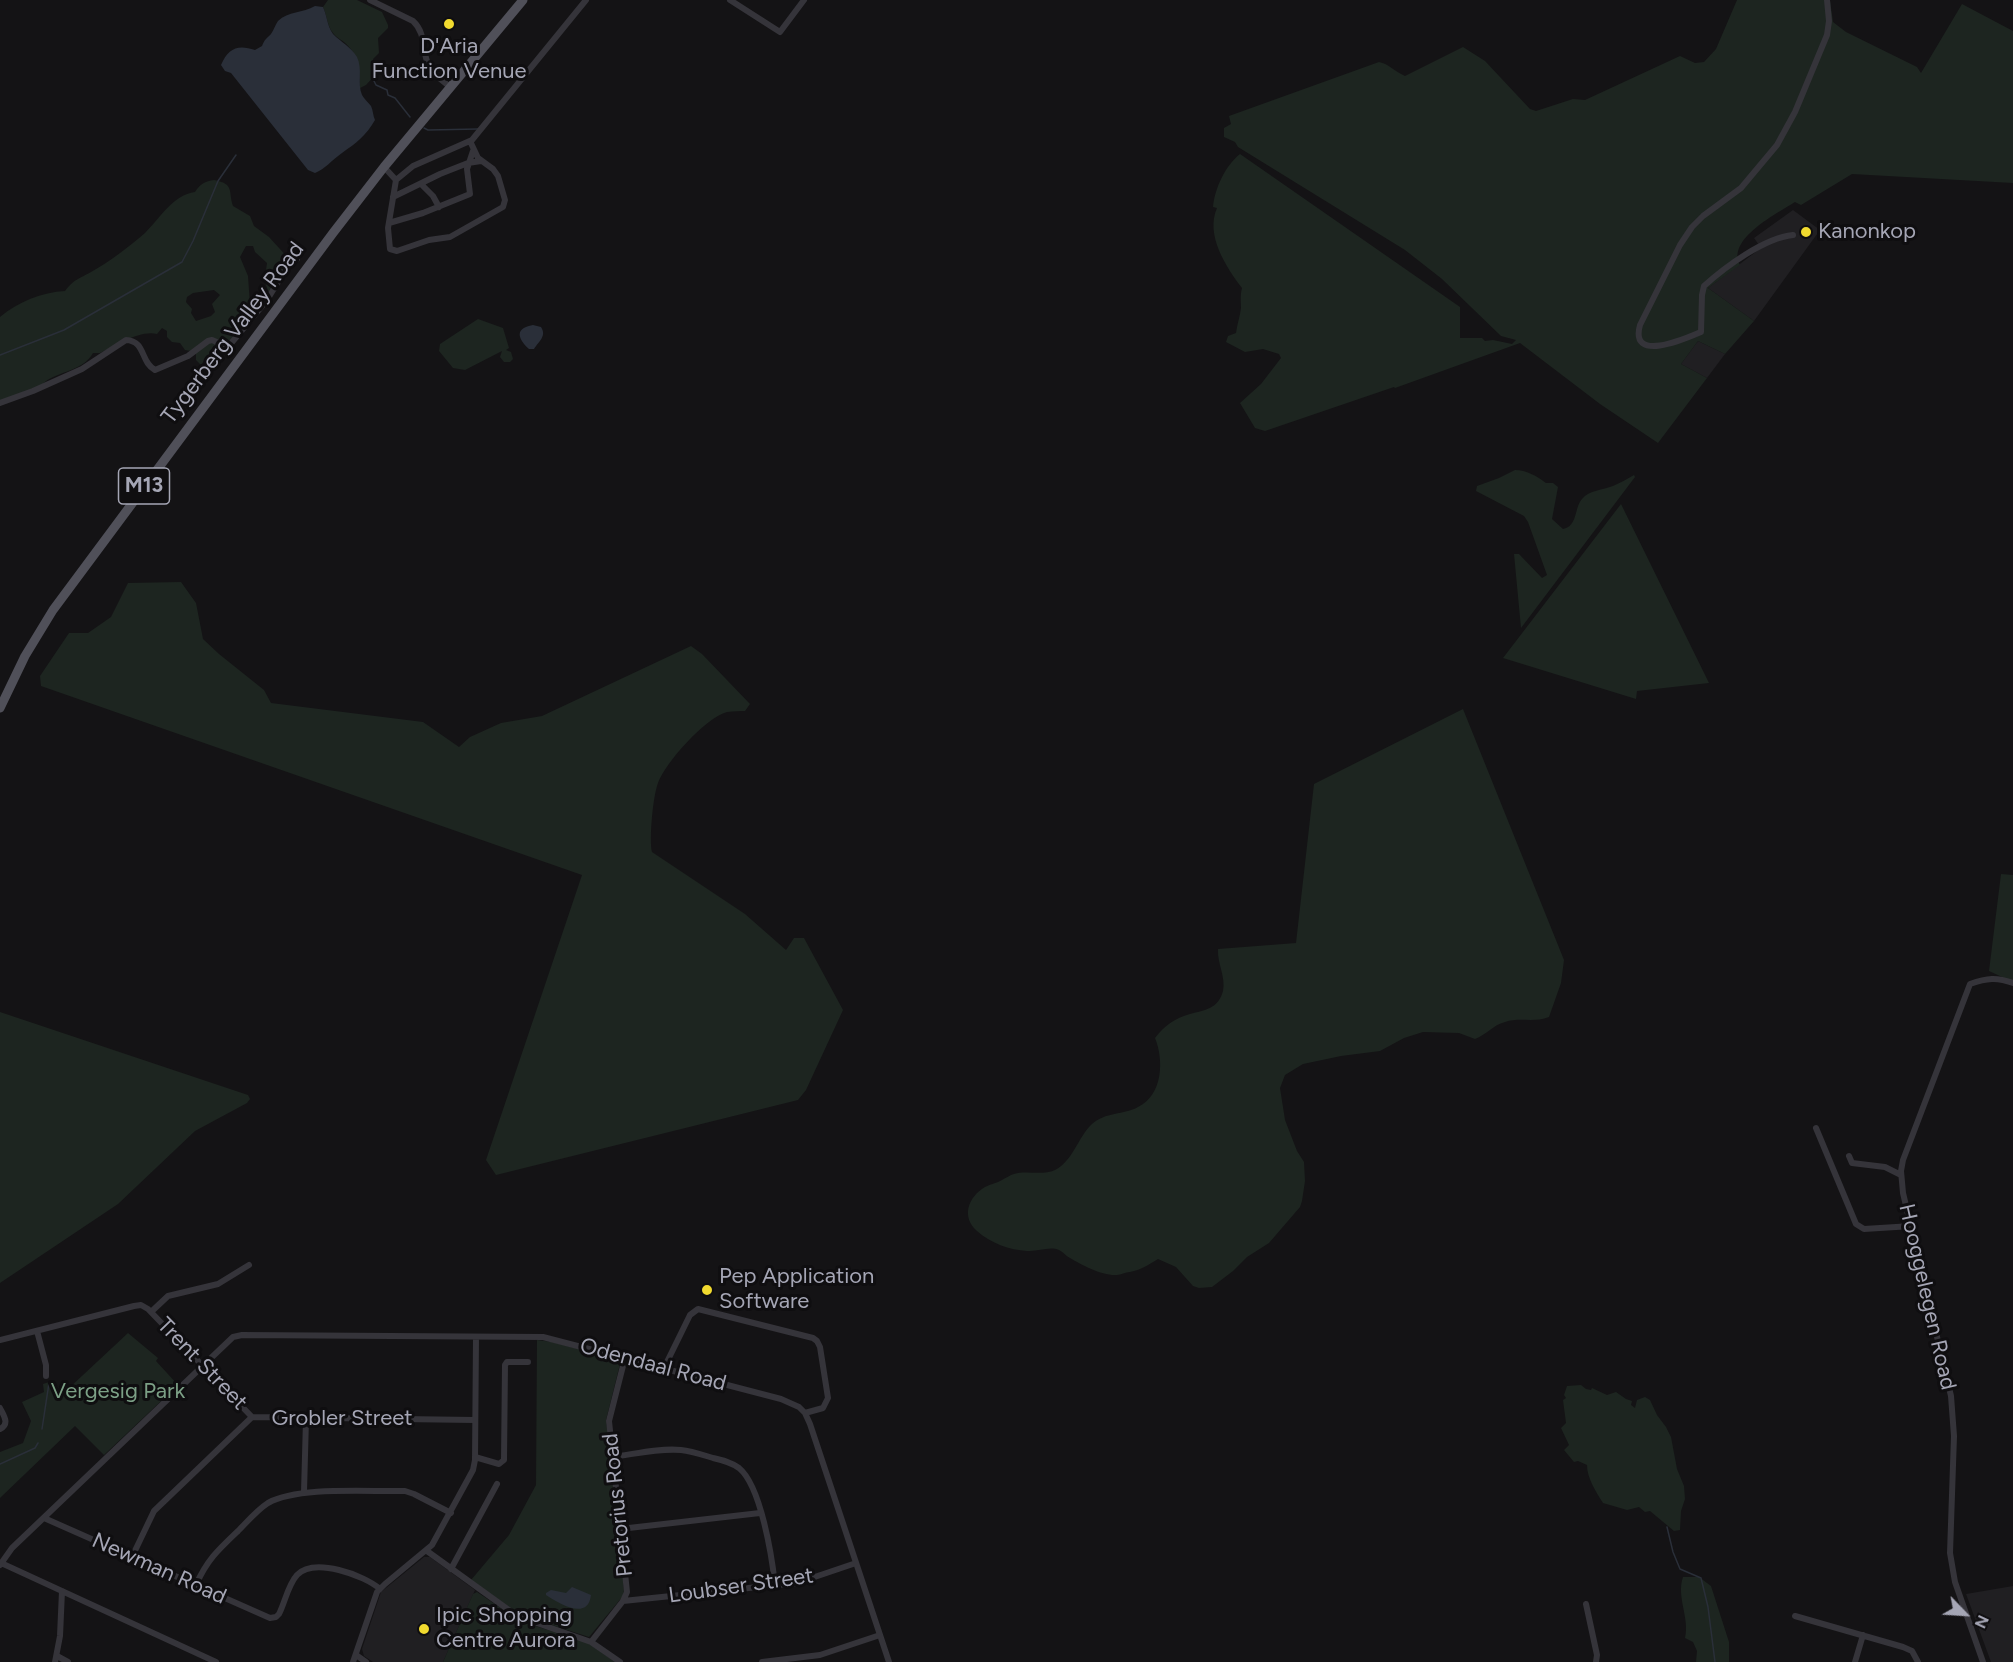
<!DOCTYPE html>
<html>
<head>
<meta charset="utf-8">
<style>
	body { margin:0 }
	#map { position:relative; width:2013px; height:1662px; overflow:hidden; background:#141315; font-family:Figtree,sans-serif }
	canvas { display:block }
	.north { position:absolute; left:1935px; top:1584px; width:60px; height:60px; -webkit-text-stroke:4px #0f0e10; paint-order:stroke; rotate:115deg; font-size:16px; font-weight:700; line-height:24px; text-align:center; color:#a5a6b5 }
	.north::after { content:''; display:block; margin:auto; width:21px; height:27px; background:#a5a6b5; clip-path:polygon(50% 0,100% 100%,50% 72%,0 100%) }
</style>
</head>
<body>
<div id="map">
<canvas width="2013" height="1662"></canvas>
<div class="north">N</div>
</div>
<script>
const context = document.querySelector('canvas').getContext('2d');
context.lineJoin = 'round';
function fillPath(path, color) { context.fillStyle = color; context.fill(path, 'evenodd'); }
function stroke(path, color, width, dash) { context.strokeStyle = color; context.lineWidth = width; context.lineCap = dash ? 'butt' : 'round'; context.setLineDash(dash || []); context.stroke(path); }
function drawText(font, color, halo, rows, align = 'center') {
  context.font = font + ' Figtree,sans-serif'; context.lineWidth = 6; context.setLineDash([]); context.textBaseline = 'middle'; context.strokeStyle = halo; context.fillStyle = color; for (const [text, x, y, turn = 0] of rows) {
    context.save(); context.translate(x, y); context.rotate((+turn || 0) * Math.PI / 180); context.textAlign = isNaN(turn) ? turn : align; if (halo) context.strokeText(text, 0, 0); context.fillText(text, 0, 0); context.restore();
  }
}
const built = new Path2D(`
	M1793 210 1820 230 1754 321 1708 288 1761 248 1754 238Z
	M1698 341 1725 354 1707 378 1681 364Z
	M424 1557H430L475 1590 443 1662H373L364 1656 362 1649 381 1592Z
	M2013 1586V1662H1991L1966 1594Z`);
const green = new Path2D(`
	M328 0H357L382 12 388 25V28L378 38 379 53 373 59 377 73 366 85 360 88C359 69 360 56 344 42 340 39 336 37 333 33 327 26 327 15 323 7Z
	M1737 0H1830L1833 22 1846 32 1917 67 1921 73 1962 4 2013 31V183L1852 174 1801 205 1795 202C1778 213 1726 239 1740 265L1708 288 1754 321 1725 354 1698 341 1681 364 1707 378 1658 443 1600 404 1520 343 1395 388 1394 387 1265 431 1255 428 1240 403 1261 384 1281 358 1279 354 1263 349 1245 352 1226 342 1228 336 1236 333C1237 325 1240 316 1241 308 1241 301 1240 296 1242 288 1226 267 1205 235 1217 208L1213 207C1215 188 1225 166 1240 154L1460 307V338H1482L1485 341 1493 340 1512 344 1516 340 1501 336 1442 279 1405 250 1238 147 1235 142 1224 137V128L1231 124 1229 116 1379 62C1389 64 1394 71 1405 76L1463 47 1485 61 1530 109 1536 111 1573 99 1585 100 1680 56 1695 63 1704 62 1716 49Z
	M214 180C235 184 228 191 233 206L250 216 254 226 269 237 290 260 269 293 262 275 266 270 267 263 255 252 253 246H246L240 257 248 276 250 304 241 318 238 331 225 348C217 349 214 357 206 358L201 365 196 360V352L185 350 180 343 172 342 167 337V331L162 328 157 334C139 330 116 346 100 353H93C82 373 53 371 41 386L0 401V317C18 302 42 292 65 291 74 279 79 279 91 272 109 262 129 247 145 233 160 218 173 195 195 192 200 184 205 181 214 180ZM214 290 220 295 212 304 215 312 211 316 196 321 191 313 192 309 186 302 187 297 193 293Z
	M478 319 503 328 509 348 506 350 511 352 513 359 510 362H504L500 357 502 351 465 370 453 368 439 351 440 344Z
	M1515 470C1526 470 1537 476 1546 483H1553L1558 487 1552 519 1563 529C1578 526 1574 508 1582 499 1589 490 1603 490 1613 486 1620 483 1627 479 1634 475L1635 477 1521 628 1514 554H1519L1542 578 1547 575 1528 522 1524 516 1476 491 1477 486 1499 478Z
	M1621 504 1709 683 1637 691 1636 699 1503 658Z
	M181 582 196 603 203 639 219 654 264 690 271 703 423 722 459 747 470 737 501 723 542 716 691 646 702 654 750 704 745 711C740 711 733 711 727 712 706 717 665 763 658 783 653 796 649 839 652 852L745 914 786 950 794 938H804L843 1010 806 1090 798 1100 496 1175 486 1160 582 875 41 686 40 676 69 633H88L111 617 128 583Z
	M1463 709 1564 960 1561 983 1549 1017C1534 1023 1519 1017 1505 1022 1493 1025 1486 1035 1475 1039L1459 1033 1423 1032 1404 1038 1380 1051 1341 1056 1303 1064 1285 1075 1280 1088 1285 1120 1297 1151 1304 1162 1305 1181 1302 1201 1300 1207 1269 1243 1247 1257 1233 1271 1212 1287 1199 1288 1193 1286 1176 1267 1158 1259C1148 1265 1141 1270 1130 1272 1125 1272 1121 1275 1117 1275 1102 1276 1082 1265 1070 1258 1066 1256 1063 1252 1059 1250 1049 1246 1038 1252 1027 1251 1010 1250 990 1243 977 1231 961 1217 968 1197 985 1187 991 1184 997 1183 1002 1180 1006 1178 1010 1175 1014 1174 1027 1170 1042 1176 1055 1170 1073 1161 1078 1137 1092 1124 1105 1112 1124 1115 1138 1107 1163 1095 1164 1060 1155 1038 1164 1026 1175 1018 1190 1014 1205 1010 1218 1009 1223 991 1226 977 1217 963 1218 949L1296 943 1314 784Z
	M2001 874 2013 875V982L1989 971Z
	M0 1012 239 1092 248 1095 250 1099 247 1103 195 1131 118 1204 0 1283Z
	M128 1333 158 1358 156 1361 178 1385 104 1455 75 1426 0 1498V1452L23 1443 31 1421 22 1402 44 1392 43 1384 52 1381 61 1390 68 1389Z
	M537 1340 552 1342 617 1359 620 1364 606 1420 624 1590 623 1596 589 1637 518 1614 471 1580 509 1535 536 1485Z
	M1581 1385 1586 1389 1591 1390 1592 1388 1607 1395 1616 1392 1626 1399 1632 1401 1631 1405 1635 1408 1637 1400 1645 1397 1650 1400 1657 1415 1666 1427 1671 1437 1677 1469 1684 1486 1685 1499 1681 1511 1680 1530 1674 1531 1650 1511 1645 1512 1639 1507 1627 1510 1603 1503C1596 1492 1587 1478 1587 1465L1578 1461 1574 1462 1564 1450 1569 1445 1561 1428 1566 1423 1563 1400 1566 1398 1564 1395 1567 1386Z
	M1683 1577H1699L1711 1586 1729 1642V1662H1696L1697 1651 1693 1642 1685 1638C1690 1618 1676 1597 1683 1577Z
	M477 1592 520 1621 588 1643 615 1662H443L473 1594Z`);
const water = new Path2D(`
	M315 6 323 7C327 15 327 26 333 34 341 42 351 47 357 57 363 70 357 83 362 95 364 99 368 102 371 106 373 110 373 116 375 120 366 136 356 143 342 153 332 160 325 169 315 173L308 170 231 73 225 71 221 65C228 48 238 44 255 50L262 46C264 40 267 38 271 34 274 30 275 25 278 21 288 11 303 13 315 6Z
	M533 325 541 327C547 336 539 341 534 349H529C517 338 515 328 533 325Z
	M572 1587 591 1595C588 1621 560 1604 546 1595V1593L551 1590 566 1593Z`);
const stream = new Path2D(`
	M372 77 376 85 387 90 388 95 395 98 410 117
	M424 128 428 130 478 129
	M0 355 64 330 182 262 193 241 218 181 236 155
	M42 1429 49 1383
	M0 1464 35 1448 38 1443
	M1667 1527 1673 1552 1680 1569 1701 1578 1708 1607 1715 1662`);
const street = new Path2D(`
	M370 0 413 21C427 34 421 51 429 66 434 75 443 81 450 87
	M730 0 780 32 804 0
	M470 141 478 158 493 169 498 176 505 200 503 207 450 237 429 240 397 251 390 249 388 228 396 180 413 166 472 140 586 0
	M384 167 396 180
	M421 184 433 196 439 207
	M393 197 440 174 468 163 481 161
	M389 223 423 213 470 194 467 169 473 151
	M1793 235C1764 238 1725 267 1704 286L1702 295 1701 332C1687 338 1629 364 1640 325L1680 245 1692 227 1703 216 1741 188 1777 145 1795 112 1827 35 1829 21 1827 0
	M0 403 33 391 82 369 126 340C146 341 140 362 155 370L188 356 208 341 212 340 228 347 267 300 291 261 297 259
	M1816 1128 1856 1224 1864 1229 1912 1226
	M1849 1156 1852 1163 1885 1167 1901 1175
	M151 1312 168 1296 218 1284 249 1265
	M37 1331 46 1365V1376
	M0 1340 134 1306 141 1305 148 1309 252 1417
	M664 1368 690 1315 698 1309 813 1338 817 1341 820 1347 828 1398 823 1408 805 1413
	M0 1408C4 1416 10 1424 0 1429
	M252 1417 475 1420
	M475 1457 499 1464 504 1460 505 1365 507 1362H528
	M612 1457C635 1454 659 1448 681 1450 692 1451 703 1455 713 1458 722 1460 731 1462 739 1468 761 1486 772 1557 775 1585
	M304 1492 306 1419
	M44 1518 270 1618 276 1617 279 1614C285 1602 288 1585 297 1575 314 1557 364 1575 380 1589
	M620 1529 760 1513
	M427 1551 517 1616 591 1642 620 1662
	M132 1557 154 1511 252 1417
	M1 1563 216 1662
	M0 1565 12 1548 233 1337 242 1335 543 1337 781 1399 799 1407 805 1413 810 1424 889 1662
	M451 1569 497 1484
	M196 1585C207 1560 218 1550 238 1531 247 1522 257 1510 268 1503 299 1486 368 1492 405 1491L414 1494 451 1513
	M623 1601 797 1583 856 1563
	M1586 1604 1597 1655 1596 1662
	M1795 1616 1903 1647 1912 1651 1918 1662
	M591 1642 623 1601 627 1592 609 1421 625 1358
	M356 1655 366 1662
	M57 1656 68 1662
	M55 1662 60 1636 62 1591
	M353 1662 377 1592 385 1584 432 1545 473 1470 475 1460 476 1337
	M762 1662 820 1655 880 1635
	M1855 1662 1863 1635
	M1983 1662 1955 1582 1950 1553 1954 1436 1951 1396 1903 1193 1901 1171 1903 1160 1970 984C1987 978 1997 977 2013 983`);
const primary = new Path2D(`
	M0 708 25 656 53 610 333 233 384 167 523 0`);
const markers = [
	[449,24,6,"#f1da2f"],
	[1806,232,6,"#f1da2f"],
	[707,1290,6,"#f1da2f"],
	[424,1629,6,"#f1da2f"]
];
const shields = [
	[144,486,51]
];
const shieldNames = [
	["M13",144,486]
];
const poiNames = [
	["D'Aria",449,47,"center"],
	["Function Venue",449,72,"center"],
	["Kanonkop",1818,232],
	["Pep Application",719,1277],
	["Software",719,1302],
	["Ipic Shopping",436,1616],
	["Centre Aurora",436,1641]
];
const streetNames = [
	["Tygerberg Valley Road",233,333,-53],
	["Hooggelegen Road",1927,1297,77],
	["Trent Street",202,1364,46],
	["Odendaal Road",653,1365,15],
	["Grobler Street",342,1419],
	["Pretorius Road",618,1505,-96],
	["Newman Road",159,1569,24],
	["Loubser Street",741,1586,-8]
];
const parkNames = [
	["Vergesig Park",118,1392]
];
fillPath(built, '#201f22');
fillPath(green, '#1d2520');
fillPath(water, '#2a2f39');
stroke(stream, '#2a2f39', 1.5);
stroke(street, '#35343a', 6);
stroke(primary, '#505059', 9);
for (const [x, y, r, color] of markers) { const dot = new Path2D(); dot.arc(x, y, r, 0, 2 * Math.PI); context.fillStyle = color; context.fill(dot); stroke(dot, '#0f0e10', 2); }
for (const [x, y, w] of shields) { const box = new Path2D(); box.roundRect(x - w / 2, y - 18, w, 36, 4.5); context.fillStyle = '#0f0e10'; context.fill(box); stroke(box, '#a5a6b5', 1.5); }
drawText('bold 21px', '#a5a6b5', null, shieldNames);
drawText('22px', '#a5a6b5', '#0f0e10', poiNames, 'left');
drawText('22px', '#a5a6b5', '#0f0e10', streetNames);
drawText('22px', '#7ca086', '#0f0e10', parkNames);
</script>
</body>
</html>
